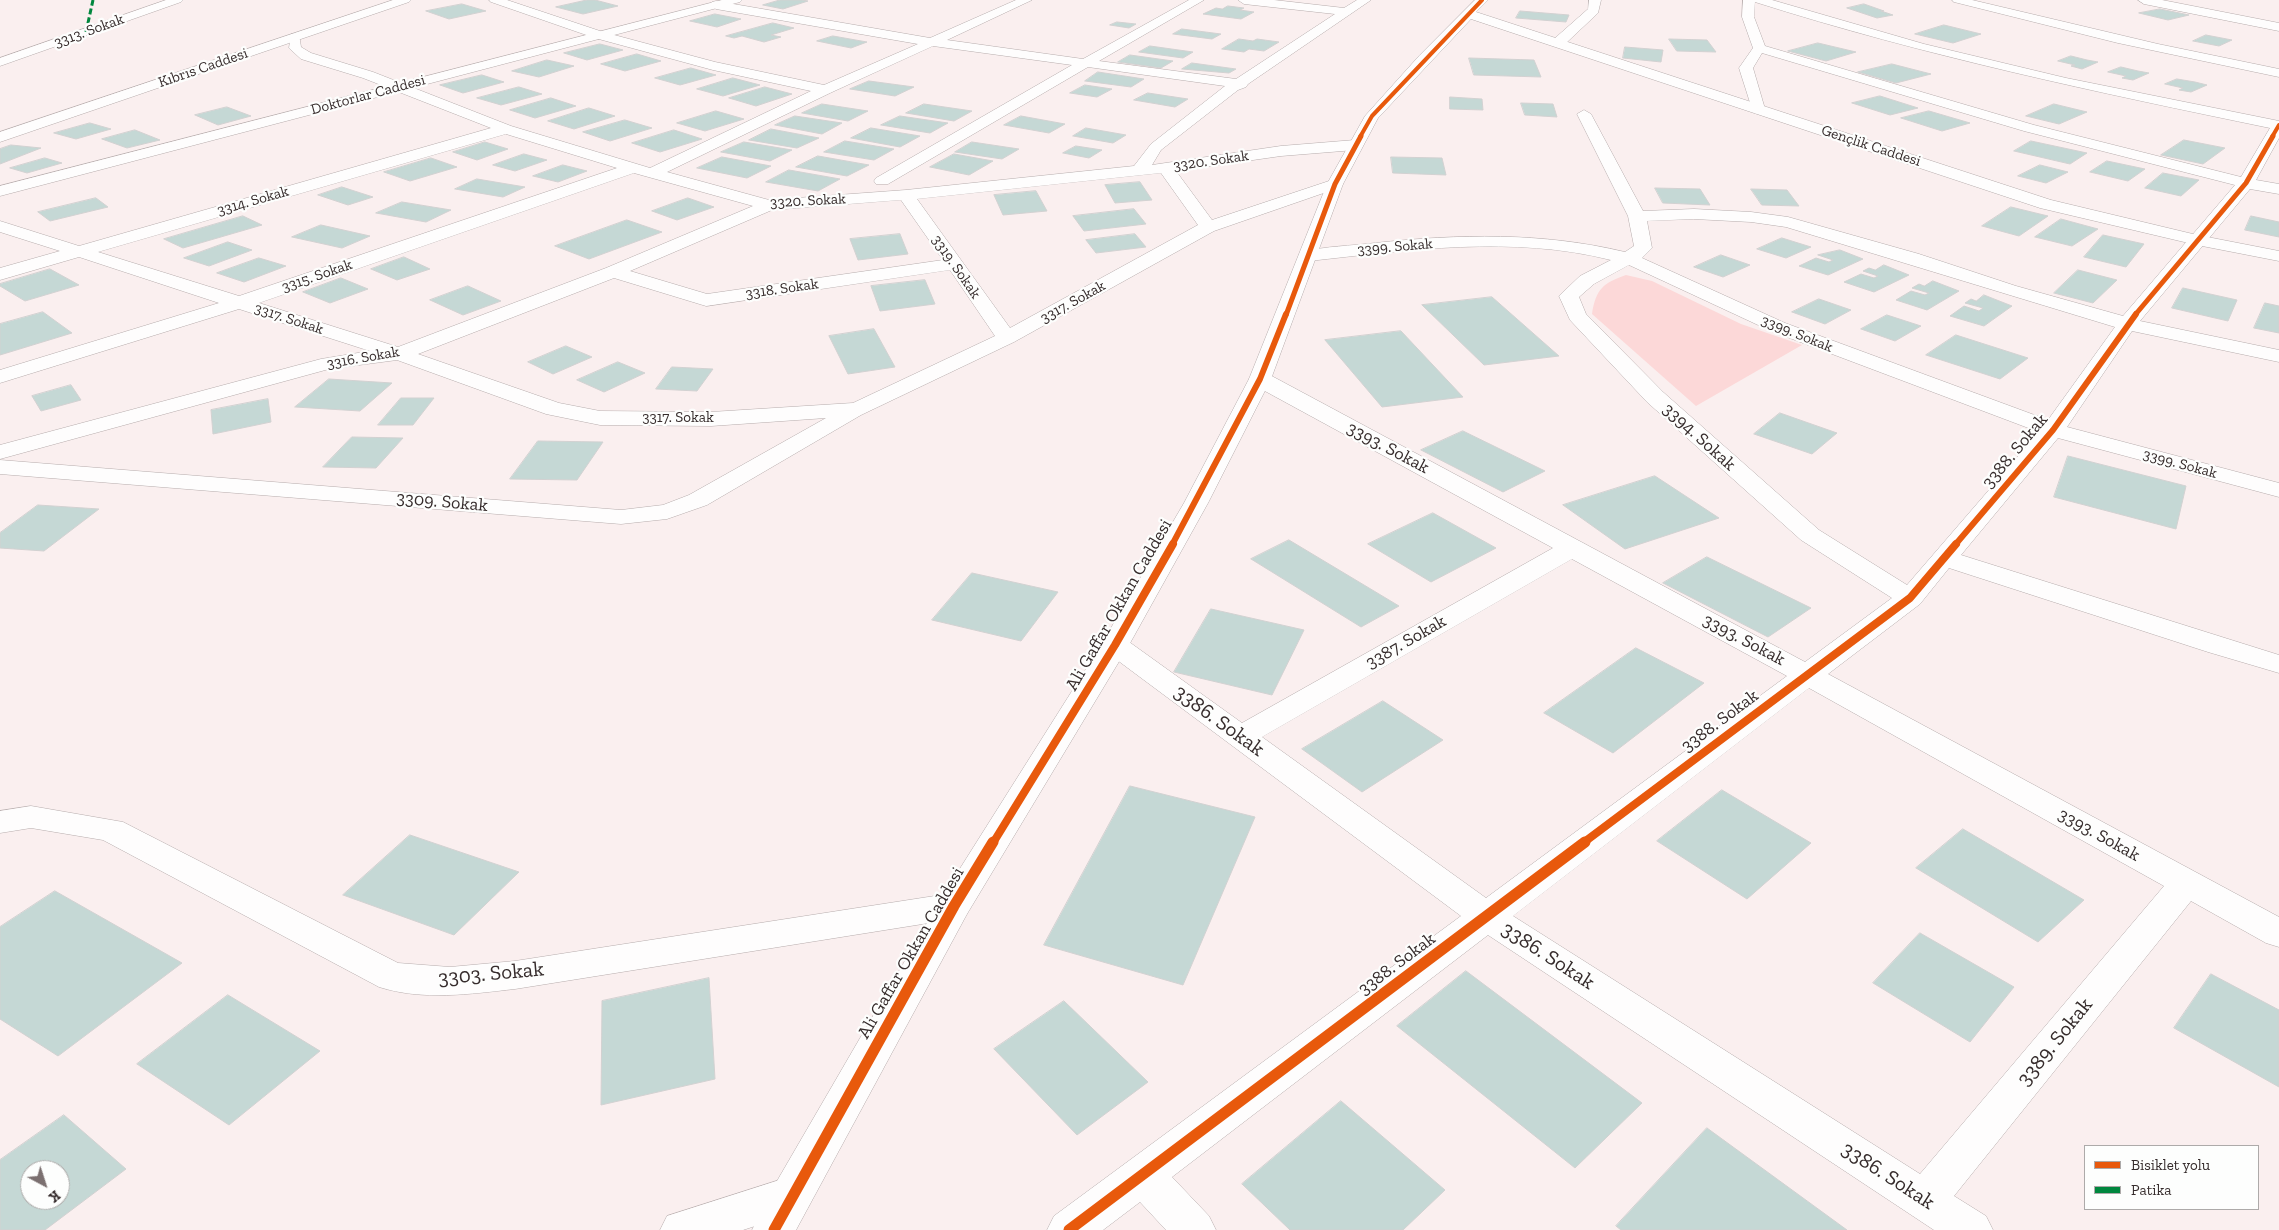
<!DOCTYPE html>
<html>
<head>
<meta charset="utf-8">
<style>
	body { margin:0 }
	#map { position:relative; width:2279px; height:1230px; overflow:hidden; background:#faefef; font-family:"Zilla Slab",serif }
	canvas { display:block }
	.legend { position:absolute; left:2084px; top:1145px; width:175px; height:65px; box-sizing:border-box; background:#fdfefd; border:1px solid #adaaa9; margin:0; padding:6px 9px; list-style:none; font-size:15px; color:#362c2c }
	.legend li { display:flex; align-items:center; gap:10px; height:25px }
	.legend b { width:25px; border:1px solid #adaaa9 }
	.north { position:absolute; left:20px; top:1160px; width:50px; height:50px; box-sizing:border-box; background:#fdfefd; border:1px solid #adaaa9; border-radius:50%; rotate:140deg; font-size:14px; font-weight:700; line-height:20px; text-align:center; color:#362c2c }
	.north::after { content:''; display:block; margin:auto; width:18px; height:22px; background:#7b7070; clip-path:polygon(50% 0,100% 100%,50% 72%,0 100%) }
</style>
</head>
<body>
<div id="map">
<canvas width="2279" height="1230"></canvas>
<ul class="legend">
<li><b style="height:6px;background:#e8590c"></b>Bisiklet yolu</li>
<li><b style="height:6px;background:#00873e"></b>Patika</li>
</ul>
<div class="north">K</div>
</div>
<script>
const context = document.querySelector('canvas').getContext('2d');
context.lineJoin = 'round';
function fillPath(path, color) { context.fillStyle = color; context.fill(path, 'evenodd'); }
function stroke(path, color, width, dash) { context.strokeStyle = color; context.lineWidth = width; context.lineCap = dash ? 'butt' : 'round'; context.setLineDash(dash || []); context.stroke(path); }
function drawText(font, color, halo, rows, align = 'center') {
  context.font = font + ' "Zilla Slab",serif'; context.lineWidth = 4.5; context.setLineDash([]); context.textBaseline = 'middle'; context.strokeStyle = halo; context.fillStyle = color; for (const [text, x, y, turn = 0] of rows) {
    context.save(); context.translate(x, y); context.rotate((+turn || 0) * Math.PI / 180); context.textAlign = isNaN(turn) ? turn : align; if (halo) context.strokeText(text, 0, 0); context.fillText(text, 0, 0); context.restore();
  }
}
const green = new Path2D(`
	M1626 275 1652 281 1741 324 1802 345 1696 406 1592 314C1596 289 1603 283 1626 275Z`);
const building = new Path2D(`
	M587 0H595L618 6 583 14 556 7Z
	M780 0H802L808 1 783 9 763 5Z
	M462 4 486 11 449 19 426 11Z
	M1864 4 1884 11H1881L1893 15 1877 18 1847 8Z
	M1228 6 1244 8 1240 10 1254 12 1241 19 1203 14 1216 8 1222 9Z
	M2160 9 2189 15 2168 20 2139 13Z
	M1520 11 1569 15 1566 22 1516 18Z
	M715 14 741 19 717 27 690 21Z
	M1117 22 1136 24 1129 28 1110 25Z
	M773 23 794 28 771 35 781 37 764 42 742 36 734 38 726 36Z
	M1944 25 1981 34 1953 43 1915 34Z
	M1182 29 1221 34 1212 39 1173 34Z
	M2206 35 2232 40 2219 46 2193 41Z
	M833 36 867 42 851 48 817 41Z
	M1239 39 1253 41 1257 39 1279 42 1264 51 1249 49 1244 52 1222 49Z
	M1669 39 1707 40 1716 52 1677 51Z
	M1818 43 1856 52 1826 61 1788 51Z
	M600 44 623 50 587 60 564 53Z
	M1150 46 1193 52 1183 58 1139 52Z
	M1625 47 1663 50 1661 62 1623 58Z
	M637 54 661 61 625 71 601 64Z
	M1130 55 1173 61 1161 68 1118 62Z
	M2071 56 2087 60 2098 62 2082 69 2071 66 2075 65 2058 61Z
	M1469 58 1534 60 1541 77 1474 75Z
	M547 60 574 66 539 77 512 71Z
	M1192 63 1236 69 1229 73 1182 69Z
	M1892 64 1931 74 1896 83 1858 72Z
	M2121 67 2138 71 2149 73 2133 80 2122 78 2126 76 2108 72Z
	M691 68 716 75 680 85 655 78Z
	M1098 72 1144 79 1131 87 1085 81Z
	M482 75 504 82 463 93 440 85Z
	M733 78 760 85 723 96 697 89Z
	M2177 79 2195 82 2207 85 2191 92 2179 90 2183 88 2165 84Z
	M869 81 914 87 895 96 850 89Z
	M1085 85 1112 89 1097 97 1070 93Z
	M519 87 542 94 501 105 477 98Z
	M765 87 792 94 756 106 729 98Z
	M1148 93 1188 99 1175 107 1134 100Z
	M1880 96 1918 108 1890 115 1852 103Z
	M1450 97 1482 99 1483 110 1450 109Z
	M551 98 576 106 535 118 510 110Z
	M1521 103 1553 104 1557 117 1525 115Z
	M822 104 868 111 848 121 802 113Z
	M924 104 972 111 954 121 906 113Z
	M2054 104 2087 112 2059 124 2026 116Z
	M227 107 251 116 218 125 195 115Z
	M589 108 615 116 574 129 548 121Z
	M716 111 744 119 705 131 677 123Z
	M1929 111 1970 123 1942 131 1901 118Z
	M795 116 842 123 822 134 775 125Z
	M900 116 948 123 930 133 881 125Z
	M1021 116 1065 124 1049 133 1004 125Z
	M625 120 652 128 610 141 583 132Z
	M90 123 111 129 76 139 54 133Z
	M871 128 920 136 900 147 851 138Z
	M1086 128 1126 135 1113 143 1073 136Z
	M771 129 819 138 797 148 749 140Z
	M135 130 160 140 127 148 102 139Z
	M674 130 702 139 660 152 632 143Z
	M2184 140 2225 148 2203 164 2161 155Z
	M845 141 894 149 874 160 824 152Z
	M2031 141 2087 153 2070 164 2014 151Z
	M485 142 508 149 477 160 453 152Z
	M744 142 792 150 770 161 721 152Z
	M972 142 1019 149 1002 159 955 152Z
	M11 145 41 148 0 164V149Z
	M1076 146 1102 150 1089 158 1063 153Z
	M524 154 547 160 515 171 493 165Z
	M954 154 993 161 969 175 930 167Z
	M818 156 869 165 847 176 796 167Z
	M722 157 771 166 747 178 697 168Z
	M1391 157 1442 158 1446 175 1393 173Z
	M45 158 62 163 27 173 10 168Z
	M431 158 457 167 410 181 384 172Z
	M2107 161 2145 169 2128 181 2090 172Z
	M563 165 587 171 558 182 533 176Z
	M2040 165 2068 172 2046 183 2018 176Z
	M789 170 840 179 818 191 766 182Z
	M2163 173 2199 180 2181 196 2145 188Z
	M477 179 525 187 503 197 455 189Z
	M1140 182 1152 200 1115 203 1105 185Z
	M342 187 373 197 348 205 318 195Z
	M1655 188 1700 189 1710 205 1663 203Z
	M1751 189 1787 190 1799 206 1762 205Z
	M1036 191 1047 211 1003 215 994 195Z
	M96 198 108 207 50 221 38 212Z
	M688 198 714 207 677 220 652 211Z
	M402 202 451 210 426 222 376 213Z
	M2011 207 2048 216 2019 236 1982 226Z
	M1134 209 1146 224 1084 231 1073 216Z
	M243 216 262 225 183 248 164 239Z
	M2251 216 2279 222V237L2245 230Z
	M2061 219 2098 229 2072 246 2035 237Z
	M627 220 662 232 589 259 555 246Z
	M321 225 370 236 342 248 292 237Z
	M900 234 908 254 858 260 850 239Z
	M1135 234 1146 247 1096 253 1086 240Z
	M2103 235 2144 244 2126 267 2084 257Z
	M1782 238 1811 247 1786 258 1757 249Z
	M228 242 252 250 209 266 184 258Z
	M1840 250 1863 259 1828 275 1799 266 1816 258 1829 262 1833 260 1818 255Z
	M1721 255 1750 265 1723 277 1694 267Z
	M404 257 430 269 397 280 371 269Z
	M259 258 286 266 244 282 217 273Z
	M1884 265 1909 275 1874 292 1844 282 1861 274 1874 278 1878 276 1863 271 1869 268 1875 270Z
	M50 269 79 285 25 301 0 286V284Z
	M2078 270 2117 280 2093 303 2054 293Z
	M341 278 368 289 330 303 303 292Z
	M925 280 935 304 880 311 871 286Z
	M1933 281 1959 291 1927 310 1896 300 1911 291 1925 295 1929 293 1912 288 1919 284 1924 286Z
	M468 286 501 301 463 315 430 300Z
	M2183 288 2237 300 2228 321 2172 308Z
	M1984 295 2012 306 1984 326 1950 316 1964 306 1979 311 1983 308 1965 303 1971 299 1976 301Z
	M1492 297 1559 356 1484 365 1422 305Z
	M1819 299 1851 310 1825 324 1792 312Z
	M2265 303 2279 306V333L2254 328Z
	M43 312 72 333 0 355V324Z
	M1887 315 1921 326 1895 341 1861 329Z
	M874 329 895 367 848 374 829 336Z
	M1401 331 1463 397 1382 407 1325 340Z
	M1956 335 2028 358 2000 379 1926 355Z
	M566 346 592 357 553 374 528 362Z
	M618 362 645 373 604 392 577 380Z
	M672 367 713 369 697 391 656 389Z
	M329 379 392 383 360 411 295 407Z
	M71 385 81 400 41 411 32 396Z
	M401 398H434L413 425H378Z
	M268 399 271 422 213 434 211 410Z
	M1780 413 1837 433 1812 454 1754 434Z
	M1463 431 1545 471 1503 492 1421 450Z
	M352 437 403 438 376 468 323 467Z
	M538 441 603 442 577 480 510 479Z
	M2068 456 2186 486 2176 529 2054 497Z
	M1655 476 1719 518 1625 549 1563 505Z
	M38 505 99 509 44 551 0 548V533Z
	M1433 513 1496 548 1431 582 1368 544Z
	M1289 540 1399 606 1361 627 1251 559Z
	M1707 557 1811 608 1768 637 1663 583Z
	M972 573 1058 592 1021 641 932 620Z
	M1211 609 1304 630 1272 695 1174 672Z
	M1636 648 1704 683 1613 753 1544 713Z
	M1383 701 1443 740 1362 792 1302 749Z
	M1130 786 1255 817 1183 985 1044 945Z
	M1722 790 1811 843 1747 899 1657 841Z
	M1963 829 2084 900 2038 942 1916 868Z
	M410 835 519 872 454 935 343 895Z
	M55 891 182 963 58 1056 0 1019V927Z
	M1920 933 2014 987 1970 1042 1873 983Z
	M1466 971 1642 1103 1575 1168 1397 1026Z
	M2211 974 2279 1010V1087L2174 1028Z
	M709 978 715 1079 601 1105 602 1001Z
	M228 995 320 1051 229 1125 137 1064Z
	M1064 1001 1148 1082 1077 1135 994 1049Z
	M1341 1101 1445 1190 1403 1230H1290L1242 1184Z
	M64 1115 126 1169 45 1230H0V1160ZM30 1170H60V1200H30Z
	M1707 1128 1847 1230H1621L1616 1226Z`);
const street = new Path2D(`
	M166 0H183L181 2 0 66V58Z
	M489 0H507L603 32 715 62 824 85 918 44 716 9 710 5 712 2 716 1 930 38 1016 0H1032L947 40 1083 59 1189 0H1204L1099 61 1236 79 1335 14 1244 4 1238 0H1274L1344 8 1357 0H1371L1248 84 1246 87 1238 90 1161 150 1152 165 1281 146 1355 140 1360 142 1363 145 1360 148 1355 150 1281 156 1176 171 1212 220 1329 181H1341L1343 184 1341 187 1214 231 1014 342 861 415 707 505 667 519 621 524 0 474V460L621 510 663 505 689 495 826 418 711 426 600 425 546 414 397 360 329 369 0 459V445L321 359 370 351 239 309 0 383V370L219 303 79 257 0 280V268L60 251 0 232V221L79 246 491 128 363 78 301 59 289 48 291 34H299L301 47 311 53 373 72 511 126 650 168 811 91 713 70 595 38 491 2ZM933 46 1072 65 876 178 874 181 876 184H888L1088 67 1225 86 1151 144 1134 166 906 190 769 200 667 172 830 93ZM506 134 617 168 239 296 98 252ZM634 173 753 206 606 268 398 347 259 303ZM1161 173 1198 225 1010 328 917 199ZM901 200 943 260 707 294 630 271 772 210ZM950 270 995 336 853 403 711 412 600 411 559 403 418 354 614 278 706 306Z
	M1589 0H1601L1598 13 1564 45H1554L1553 42 1554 39 1588 9Z
	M1743 0H1772L1924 44 2066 78 2279 121V138L2256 180 2279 184V194L2250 189 2140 321 2279 350V362L2132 331 2067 427 2279 483V497L2058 438 1961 555 2279 655V673L2208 652 1949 568 1920 604 1828 674 2279 917V947L2266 943 2191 901 1954 1196 1986 1216 1993 1230H1934L1488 935 1172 1177 1209 1216 1216 1230H1166L1140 1202 1103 1230H1047L1054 1216 1461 916 1105 651 1101 645 1105 639 1115 636 1125 639 1242 723 1553 548 1252 384 1249 379 1252 374 1260 373 1268 374 1805 662 1892 598 1801 540 1647 402 1570 320 1559 296 1580 276 1611 260C1513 235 1409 250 1309 261L1303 260 1300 256 1303 252C1326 246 1351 246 1375 243 1459 234 1542 232 1625 252L1634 246 1628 216 1577 114 1584 110 1591 114 1643 211 1694 209 1751 212 1788 217 1919 254 2016 286 2123 316 2235 185 2024 131 1762 53 1753 68 1765 109 1763 112H1753L1739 68 1753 48 1742 17ZM1755 2C1925 56 2096 92 2270 128L2241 177 2034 125 1765 46 1754 17ZM1694 219 1751 222 1786 227 2115 327 2048 420 1785 323 1642 258 1652 248 1647 221ZM1629 265 1771 331 2039 432 1907 585 1819 530 1663 392 1586 314 1579 297 1594 284ZM1572 559 1787 676 1486 898 1262 737ZM1809 688 2164 886 1920 1174 1513 916Z
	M1952 0H1972L2158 44 2279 69V77L2118 43 1954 2Z
	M2138 0H2162L2279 23V31L2144 4Z
	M31 806 123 822 398 963 450 967 515 961 954 893 966 897 971 906 966 915 954 919 515 989C470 994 423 1001 379 987L103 840 31 828 0 833V811Z
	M792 1176 807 1181 813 1195 807 1209 743 1230H660L667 1216Z`);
const secondary = new Path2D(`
	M393 0H411L409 2 0 142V132Z
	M722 0H742L740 2 0 196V186Z
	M1475 0H1488L1476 12 2051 200 2197 235 2279 251V261L2197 245 2040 208 1471 19 1378 118 1343 184 1271 379 1208 503 1129 645 967 914 796 1230H752L777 1181 942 897 1101 645 1184 503 1249 379 1327 184 1365 116 1419 56Z`);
const quiet = new Path2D(`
	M86 32 93 0`);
const cyclewayFar4 = new Path2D(`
	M1360 137 1372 116 1482 0
	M2272 137 2279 125`);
const cyclewayFar3 = new Path2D(`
	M1286 315 1335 184 1361 136
	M2135 315 2246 183 2273 136`);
const cyclewayFar2 = new Path2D(`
	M1172 545 1260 379 1286 314
	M1955 545 2053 430 2136 314`);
const cyclewayFar1 = new Path2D(`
	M993 843 1115 645 1173 544
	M1583 843 1910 598 1956 544`);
const cycleway = new Path2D(`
	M774 1230 954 906 993 842
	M1069 1230 1585 842`);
const farStreetnames = [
	["3313. Sokak",89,31,-20],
	["Kıbrıs Caddesi",203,68,-19],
	["Doktorlar Caddesi",368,95,-15],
	["Gençlik Caddesi",1871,146,18],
	["3320. Sokak",1211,161,-8],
	["3314. Sokak",253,201,-16],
	["3320. Sokak",808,201,-3],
	["3399. Sokak",1395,247,-5],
	["3319. Sokak",956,267,55],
	["3315. Sokak",317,276,-19],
	["3318. Sokak",782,289,-8],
	["3317. Sokak",1073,302,-29],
	["3317. Sokak",289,319,18],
	["3399. Sokak",1797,334,22],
	["3316. Sokak",363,358,-10],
	["3317. Sokak",678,418],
	["3399. Sokak",2180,464,15]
];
const streetNames = [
	["3394. Sokak",1699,437,42],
	["3393. Sokak",1388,448,28],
	["3388. Sokak",2015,451,-50],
	["3309. Sokak",442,502,5],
	["Ali Gaffar Okkan Caddesi",1119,605,-60],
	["3393. Sokak",1744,640,28],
	["3387. Sokak",1406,642,-30],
	["3388. Sokak",1720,721,-37],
	["3393. Sokak",2099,835,29],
	["Ali Gaffar Okkan Caddesi",911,953,-60],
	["3388. Sokak",1397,964,-37]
];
const nearStreetnames = [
	["3386. Sokak",1219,721,36],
	["3386. Sokak",1548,956,33],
	["3303. Sokak",491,974,-5],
	["3389. Sokak",2055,1042,-51],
	["3386. Sokak",1888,1176,33]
];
fillPath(green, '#fcd8d8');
fillPath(building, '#c5d8d5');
stroke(building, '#d2d1d1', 1);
stroke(street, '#b6acac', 1);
stroke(secondary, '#b6acac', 1);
fillPath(street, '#fefdfd');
fillPath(secondary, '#fefdfd');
stroke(quiet, '#00873e', 3, [6, 3]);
stroke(cyclewayFar4, '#e8590c', 4);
stroke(cyclewayFar3, '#e8590c', 5);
stroke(cyclewayFar2, '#e8590c', 6);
stroke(cyclewayFar1, '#e8590c', 8);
stroke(cycleway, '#e8590c', 11);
drawText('15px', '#362c2c', '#fdfefd', farStreetnames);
drawText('18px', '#362c2c', '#fdfefd', streetNames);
drawText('21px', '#362c2c', '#fdfefd', nearStreetnames);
</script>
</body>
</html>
